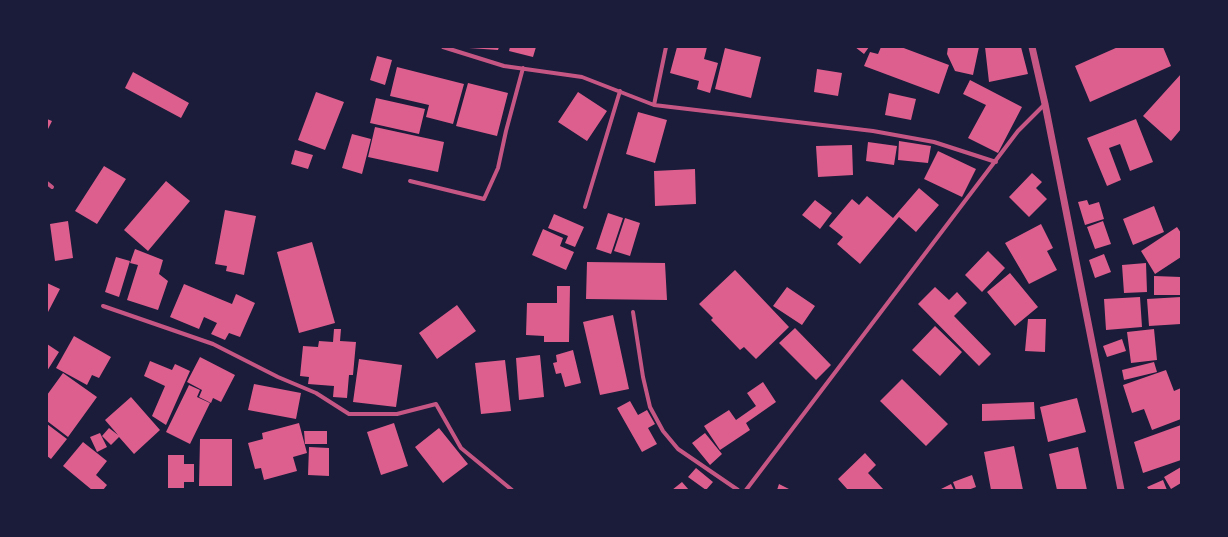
<!DOCTYPE html>
<html>
<head>
<meta charset="utf-8">
<style>
	body { margin:0 }
	#map { position:relative; width:1228px; height:537px; overflow:hidden; background:#1b1b3a; font-family:"Playfair Display",serif }
	canvas { display:block }
	.frame { position:absolute; inset:0; border:48px solid #1b1b3a; pointer-events:none }
</style>
</head>
<body>
<div id="map">
<canvas width="1228" height="537"></canvas>
<div class="frame"></div>
</div>
<script>
const context = document.querySelector('canvas').getContext('2d');
context.lineJoin = 'round';
function fillPath(path, color) { context.fillStyle = color; context.fill(path, 'evenodd'); }
function stroke(path, color, width, dash) { context.strokeStyle = color; context.lineWidth = width; context.lineCap = dash ? 'butt' : 'round'; context.setLineDash(dash || []); context.stroke(path); }
const building = new Path2D(`
	M469 47H499L498 50 469 48Z
	M510 47H536L533 57 509 51Z
	M677 47H707L704 59 718 63 710 93 697 89 699 81 670 73Z
	M855 47H869L864 54Z
	M881 47H901L949 65 939 94 864 66 870 52 878 54Z
	M948 47H979L973 75 955 71 947 54Z
	M985 47H1021L1028 74 989 82Z
	M1118 47H1163L1171 66 1090 102 1075 66Z
	M725 48 761 57 751 98 715 89Z
	M377 56 392 60 385 85 370 80Z
	M397 67 464 84 453 124 426 117 429 105 390 96Z
	M817 69 842 73 838 96 814 92Z
	M133 72 189 103 181 118 125 88Z
	M1181 74V129L1171 141 1143 116Z
	M970 80 1022 107 998 153 968 138 986 105 963 94Z
	M468 83 508 93 497 136 456 126Z
	M316 92 344 102 325 150 298 140Z
	M578 92 607 111 587 141 558 122Z
	M889 93 916 99 911 120 885 115Z
	M376 98 425 109 419 134 370 123Z
	M638 112 667 120 655 163 626 154Z
	M47 119 52 121 47 131Z
	M1136 119 1153 162 1130 171 1120 144 1109 148 1121 180 1107 186 1087 138Z
	M375 127 444 142 438 172 368 157Z
	M352 134 371 139 362 174 342 168Z
	M899 141 931 146 928 163 898 160Z
	M868 142 897 146 894 165 866 161Z
	M852 145 853 175 818 177 816 146Z
	M295 150 313 155 308 169 291 164Z
	M938 151 976 169 962 197 924 179Z
	M104 166 126 179 97 224 75 211Z
	M695 169 696 204 655 206 654 171Z
	M1032 173 1042 182 1036 188 1047 199 1029 217 1009 197Z
	M166 181 190 201 148 251 124 230Z
	M919 188 939 205 916 232 899 217 860 264 837 244 843 237 829 226 852 199 859 205 867 196 893 218Z
	M815 200 832 213 820 229 802 215Z
	M1087 200 1089 205 1099 202 1104 219 1085 225 1078 202Z
	M1154 206 1164 232 1133 245 1123 219Z
	M225 210 256 216 244 275 226 271 227 266 215 264Z
	M608 213 623 218 611 254 596 249Z
	M554 214 584 227 575 247 565 243 568 236 548 228Z
	M625 218 640 223 630 256 614 251Z
	M68 221 73 258 55 261 50 224Z
	M1103 221 1111 244 1095 249 1087 227Z
	M1041 224 1053 248 1047 251 1057 270 1029 284 1005 243Z
	M1177 227 1181 233V257L1155 274 1141 251Z
	M543 229 563 238 560 246 574 252 566 270 532 255Z
	M312 242 335 323 299 333 277 252Z
	M135 249 163 260 159 274 168 281 158 310 127 300 138 265 130 263Z
	M988 251 1005 268 982 292 965 275Z
	M1104 254 1111 272 1095 278 1089 260Z
	M116 257 130 261 119 297 105 292Z
	M587 262 665 263 667 300 586 299Z
	M1146 263 1147 292 1124 293 1122 265Z
	M735 270 789 327 756 359 744 347 740 350 711 320 713 318 699 304Z
	M1010 273 1038 307 1015 326 987 292Z
	M1154 276 1181 277V295H1154Z
	M47 283 60 289 47 314Z
	M184 284 232 304 236 294 255 303 240 337 229 333 225 340 211 334 217 323 204 317 199 329 170 317Z
	M557 286H570L569 342H544V336L526 335 527 303H557Z
	M787 287 815 306 802 325 773 306Z
	M935 287 949 300 957 292 967 303 954 316 991 354 979 366 918 304Z
	M1140 297 1142 327 1106 330 1104 299Z
	M1181 297V324L1149 326 1147 299Z
	M457 305 476 331 437 359 419 333Z
	M613 315 629 389 600 395 583 322Z
	M1028 319H1046L1045 352 1025 351Z
	M935 326 962 352 940 376 912 350Z
	M795 328 831 365 816 380 779 343Z
	M334 329H341L340 341 356 342 353 375H349L347 398 333 397 334 386 308 384 309 377 300 376 303 346 318 347 319 341 333 342Z
	M1154 329 1157 360 1131 363 1127 332Z
	M74 336 111 357 99 378 92 375 87 385 56 368Z
	M1122 339 1126 351 1107 357 1103 346Z
	M47 344 59 352 47 371Z
	M573 350 581 383 565 387 561 373 556 374 553 363 557 362 556 355Z
	M540 355 544 397 519 400 516 358Z
	M200 357 235 375 221 402 213 398 211 403 199 397 202 390 187 382Z
	M359 359 402 365 396 407 353 402Z
	M505 360 511 411 481 414 475 363Z
	M150 361 172 370 175 364 190 371 166 425 152 416 165 386 144 376Z
	M1154 362 1157 372 1124 380 1122 370Z
	M1166 370 1174 391 1181 388V419L1152 430 1144 409 1132 413 1123 385Z
	M63 373 97 397 68 437 47 421V395Z
	M902 379 948 424 926 446 880 401Z
	M763 382 776 402 746 423 750 430 720 450 704 426 729 410 736 420 756 406 747 393Z
	M254 384 301 393 296 419 248 410Z
	M189 385 200 390 197 397 210 403 190 444 166 432Z
	M131 397 160 430 134 454 119 437 111 445 102 436 109 428 118 435 105 420Z
	M1077 398 1086 432 1048 442 1040 407Z
	M630 401 638 415 647 410 655 424 648 428 657 444 642 452 617 408Z
	M1034 402 1035 419 982 421V404Z
	M299 423 307 453 293 457 297 471 264 480 261 468 255 469 248 443 263 439 262 433Z
	M394 423 408 466 381 475 367 432Z
	M47 424 67 439 51 459 47 456Z
	M1181 425V460L1143 473 1134 442Z
	M439 428 468 464 443 483 415 447Z
	M304 431H327V444H305Z
	M100 433 107 447 97 452 90 437Z
	M705 433 722 454 710 465 692 443Z
	M200 439H232V486H199Z
	M83 442 107 461 96 475 107 485 103 490H92L63 466Z
	M1014 446 1023 490H991L984 452Z
	M309 447 329 448V476L308 475Z
	M1078 447 1087 490H1057L1049 454Z
	M865 453 876 465 868 473 884 490H848L838 479Z
	M168 455H184V464H194V482H184V488H168Z
	M1181 467V483L1171 489 1164 477Z
	M696 468 713 482 706 490 688 477Z
	M972 475 976 487 968 490H956L953 482Z
	M1163 480 1167 490H1149L1147 487Z
	M682 482 689 490H672Z
	M779 484 791 490H777Z
	M951 484 954 490H939Z`);
const minor = new Path2D(`
	M443 47 504 66 582 77 654 105 873 131 934 142 996 162
	M654 105 666 47
	M410 181 484 199 498 168 506 131 523 68
	M47 183 52 187
	M585 207 620 91
	M103 306 213 344 278 377 316 393 349 414H397L436 404 461 448 512 490
	M633 312 643 377 650 407 663 431 678 449 738 490
	M746 490 1018 131 1045 104`);
const tertiary = new Path2D(`
	M1032 47 1045 104 1121 490`);
fillPath(building, '#dd5f8e');
stroke(minor, '#c65784', 4);
stroke(tertiary, '#c65784', 7);
</script>
</body>
</html>
